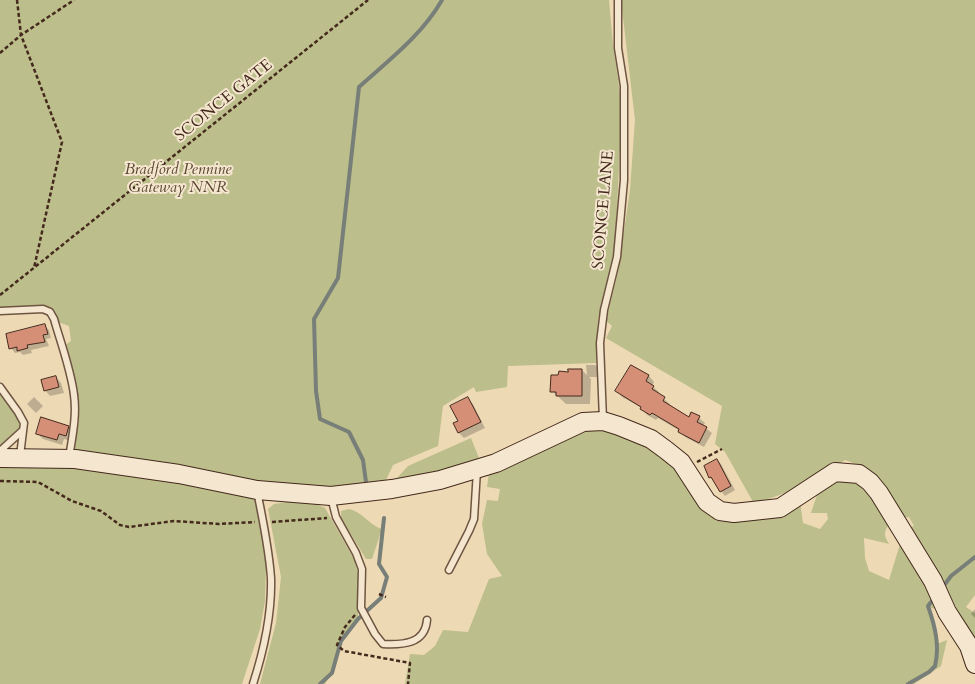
<!DOCTYPE html>
<html>
<head>
<meta charset="utf-8">
<style>
	body { margin:0 }
	canvas { display:block; background:#eed9b5 }
</style>
</head>
<body>
<canvas width="975" height="684"></canvas>
<script>
const context = document.querySelector('canvas').getContext('2d');
context.lineJoin = 'round';
function fillPath(path, color) { context.fillStyle = color; context.fill(path, 'evenodd'); }
function stroke(path, color, width, dash) { context.strokeStyle = color; context.lineWidth = width; context.lineCap = dash ? 'butt' : 'round'; context.setLineDash(dash || []); context.stroke(path); }
function drawText(font, color, halo, rows, align = 'center') {
  context.font = font + ' Cardo,serif'; context.lineWidth = 4; context.setLineDash([]); context.textBaseline = 'middle'; context.strokeStyle = halo; context.fillStyle = color; for (const [text, x, y, turn = 0] of rows) {
    context.save(); context.translate(x, y); context.rotate((+turn || 0) * Math.PI / 180); context.textAlign = isNaN(turn) ? turn : align; if (halo) context.strokeText(text, 0, 0); context.fillText(text, 0, 0); context.restore();
  }
}
const green = new Path2D(`
	M0 0H609L613 45 620 93V150L615 247 598 319 596 363 508 366 507 387 476 392 474 387 443 406 438 446 393 465 385 482H371L328 490 278 485 74 451 73 448 79 422 74 381 65 345 71 341 69 326 58 322C56 317 54 311 49 308 39 302 12 308 0 309Z
	M621 0H975V595L966 607 975 613V643L950 596 936 578 908 528 914 526 909 517 902 518 887 494 867 468 845 460C815 477 787 497 753 502L725 452 715 444 722 406 606 338 612 326 606 321 618 272 630 190 635 120Z
	M0 394C7 403 25 419 18 432 15 438 5 443 0 448Z
	M593 427C607 431 624 434 637 440 674 456 688 486 711 517L752 514 800 501 803 523 820 529 828 519 827 513H811L819 489 836 479 860 484 882 507 888 526C883 533 885 537 889 544L864 538 865 558 869 571 889 580 900 544 933 586 943 611 928 607 933 622 937 644 947 640 941 666 914 684H405L410 654 424 655 435 646 443 630 468 632 489 579 502 576 487 554 482 524 487 500 498 501 500 489 487 487 489 473Z
	M471 438 481 463 398 480 397 478 408 466Z
	M52 461 247 494 256 501 259 506 270 567H266L265 601 260 629 242 684H0V462Z
	M287 502 316 504 325 508 355 561 359 579 358 619 341 641 332 673 325 684H260L276 623 281 577 268 509 274 504Z
	M349 509C364 513 369 525 382 529L372 559H366L341 518V511Z`);
const shadow = new Path2D(`
	M45 326 49 330 51 338 46 339 49 346 31 350 32 353 23 355 20 352 15 353 11 348Z
	M586 365H595L598 367V377H589L591 379 590 404H566L552 391 569 373 582 370 587 375Z
	M632 366 649 376 654 382 652 386 659 392 658 394 670 404 669 406 689 418H699L705 423 703 426 712 433 704 447 685 437 680 431 658 418 656 420 647 415 642 408 622 397 617 391Z
	M56 377 61 383 64 393 50 396 45 390Z
	M34 397 43 406 36 413 27 404Z
	M468 399 473 404 485 428 464 438 459 433 455 424 459 422Z
	M68 428 74 433 71 441 64 439 62 445 43 439 37 433Z
	M717 460 721 464 735 490 725 496 710 477Z
	M975 609V618L971 614Z`);
const stream = new Path2D(`
	M366 482 363 460 349 432 320 419 316 391 314 319 338 278 359 87C389 60 422 35 442 0
	M942 588 951 576 975 557
	M320 684 332 673 341 641 358 619 381 598 387 577 379 564 384 518
	M908 684 929 672 935 666C940 646 935 626 928 606L935 597`);
const building = new Path2D(`
	M45 324 48 334 43 335 45 342 27 345 28 348 17 351V347L9 349 6 334Z
	M631 365 649 375 646 381 654 386 652 389 665 397 663 401 689 417 691 412 700 416 697 422 707 427 699 443 678 432 679 429 652 413 650 415 640 409 641 407 615 391Z
	M568 369H582V396H556V392H550L551 375H558L559 371 568 372Z
	M56 376 59 387 44 391 41 380Z
	M468 397 481 422 458 433 453 423 458 421 450 406Z
	M41 417 69 426 66 436 59 434 57 440 36 434Z
	M717 459 731 486 720 492 711 477 709 478 704 466Z`);
const path = new Path2D(`
	M17 0 21 35 62 142 34 268
	M0 53 21 35 74 0
	M0 295 368 0
	M697 462 722 449
	M0 481 38 482 72 501 101 511 120 525 129 527 174 521 219 524 255 522
	M272 522 327 518
	M379 594 386 597
	M355 615 345 627 337 645 344 651 410 663 408 684`);
const lane = new Path2D(`
	M0 311 43 309 50 312 54 319C61 344 71 370 74 395 77 416 72 438 69 458
	M0 387 18 412 24 423 20 456
	M603 420 600 343 604 310 617 257 624 180V86L618 48V0
	M0 451 22 431
	M331 497 336 517 356 553 362 569 361 608 375 634 383 644C403 645 425 644 427 620
	M449 570 469 531 474 519 477 470
	M253 684C264 650 272 614 271 578 269 549 263 520 257 491`);
const secondary = new Path2D(`
	M0 458 75 459 179 474 257 490 331 496 392 489 440 480 496 463 583 422 603 421 619 426 651 439 666 450 681 462 707 502 720 511 734 513 780 508 835 472 859 474 870 482 879 493 933 581 947 612 969 646 975 664`);
const streetNames = [
	["SCONCE GATE",224,101,-39],
	["SCONCE LANE",604,210,-85]
];
const parkNames = [
	["Bradford Pennine",178,170],
	["Gateway NNR",178,188]
];
fillPath(green, '#bcbe8b');
fillPath(shadow, '#0003');
stroke(stream, '#787f78', 4);
fillPath(building, '#d68f77');
stroke(building, '#44291c', 1);
stroke(lane, '#6e5542', 9);
stroke(secondary, '#44291c', 20);
stroke(path, '#44291c', 2.5, [4, 2.5]);
stroke(lane, '#f4e6cf', 6);
stroke(secondary, '#f4e6cf', 18);
drawText('16px', '#44291c', '#f4e6cf', streetNames);
drawText('italic 16px', '#5c4732', '#f4e6cf', parkNames);
</script>
</body>
</html>
